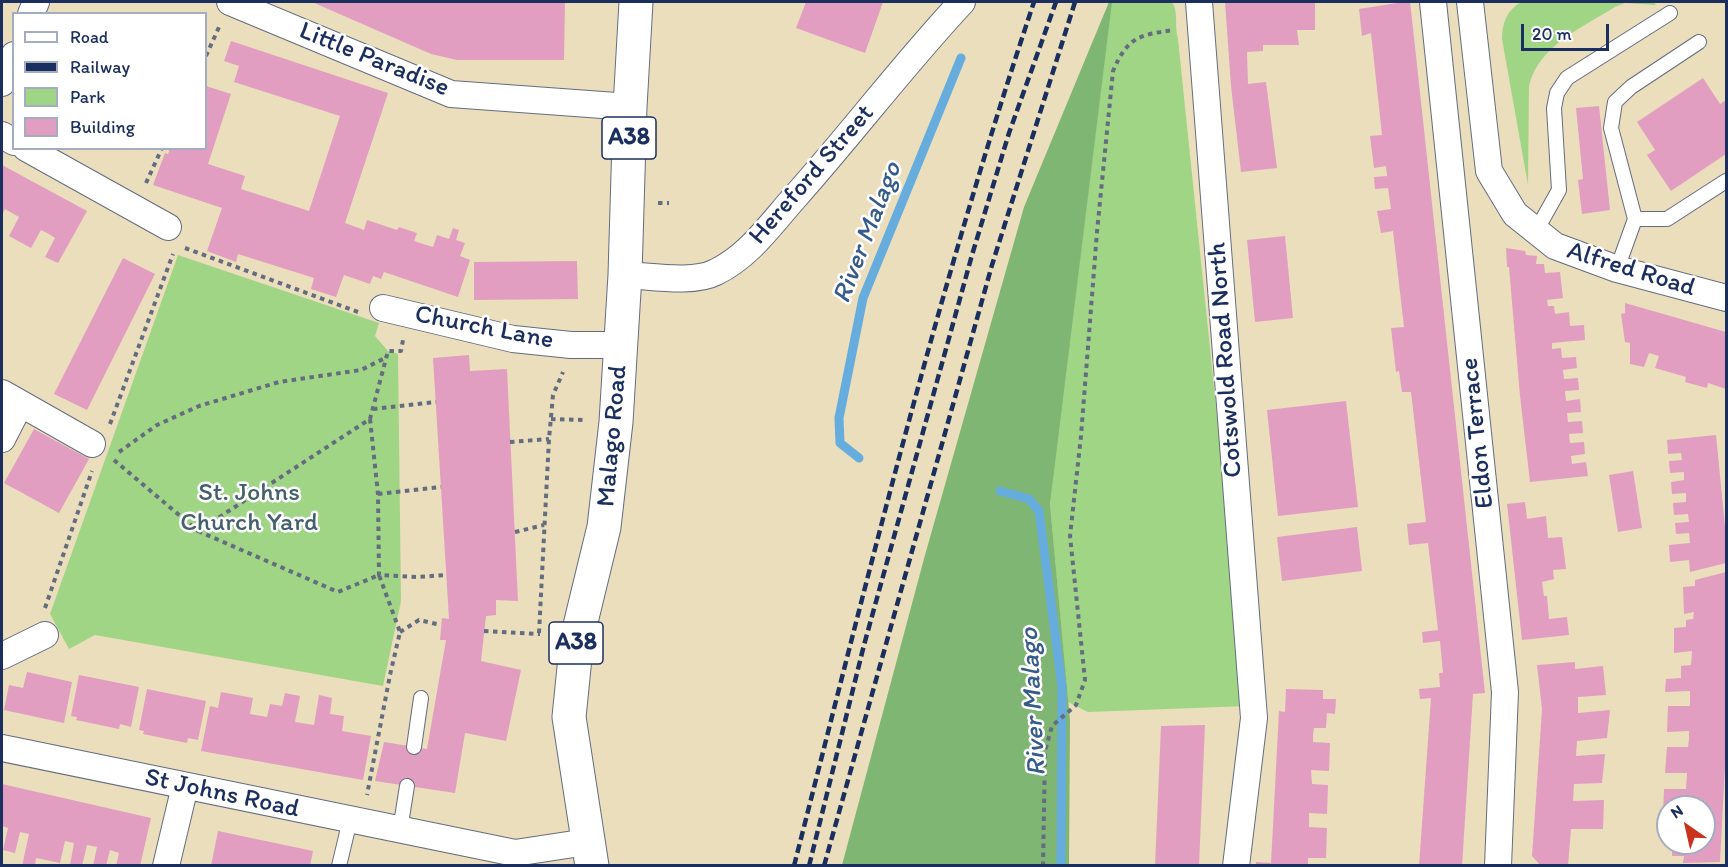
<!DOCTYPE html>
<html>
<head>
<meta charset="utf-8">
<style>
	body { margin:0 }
	#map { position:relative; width:1728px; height:867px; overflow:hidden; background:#ebdebc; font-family:Itim,sans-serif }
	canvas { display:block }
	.frame { position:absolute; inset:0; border:3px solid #1b2f5e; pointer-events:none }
	.legend { position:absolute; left:12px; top:12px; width:195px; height:138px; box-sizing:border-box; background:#fff; border:2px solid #a4acbf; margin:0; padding:8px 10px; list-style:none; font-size:18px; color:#1b2f5e }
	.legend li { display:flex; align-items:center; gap:12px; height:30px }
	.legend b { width:30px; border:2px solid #a4acbf }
	.north { position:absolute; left:1656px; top:795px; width:60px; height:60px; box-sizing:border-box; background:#fff; border:2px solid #a4acbf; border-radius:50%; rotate:326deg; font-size:16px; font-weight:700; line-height:24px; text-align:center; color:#1b2f5e }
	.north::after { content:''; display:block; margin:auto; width:21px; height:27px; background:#c8321e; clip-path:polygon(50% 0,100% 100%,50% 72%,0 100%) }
	.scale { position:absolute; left:1521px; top:24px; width:88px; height:27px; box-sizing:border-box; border:3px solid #1b2f5e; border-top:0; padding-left:8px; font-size:18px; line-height:21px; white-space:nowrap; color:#1b2f5e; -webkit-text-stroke:4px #fff; paint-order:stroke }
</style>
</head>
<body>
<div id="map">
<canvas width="1728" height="867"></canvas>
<div class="frame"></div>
<ul class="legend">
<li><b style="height:8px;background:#fff"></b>Road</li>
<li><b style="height:8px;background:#1b2f5e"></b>Railway</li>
<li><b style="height:16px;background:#a0d586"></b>Park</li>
<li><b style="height:16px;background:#e29ec1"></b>Building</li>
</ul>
<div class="north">N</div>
<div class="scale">20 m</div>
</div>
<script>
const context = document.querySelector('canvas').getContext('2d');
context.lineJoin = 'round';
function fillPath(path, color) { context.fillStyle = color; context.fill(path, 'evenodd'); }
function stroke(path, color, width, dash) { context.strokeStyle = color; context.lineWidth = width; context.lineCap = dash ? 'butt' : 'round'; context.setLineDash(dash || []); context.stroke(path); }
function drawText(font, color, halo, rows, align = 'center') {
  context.font = font + ' Itim,sans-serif'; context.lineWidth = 5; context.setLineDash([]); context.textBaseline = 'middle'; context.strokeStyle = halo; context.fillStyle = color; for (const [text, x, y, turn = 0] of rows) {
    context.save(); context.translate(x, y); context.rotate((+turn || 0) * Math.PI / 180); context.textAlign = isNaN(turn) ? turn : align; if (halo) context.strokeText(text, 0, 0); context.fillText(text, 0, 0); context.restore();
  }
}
const green = new Path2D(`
	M1111 2H1172C1179 12 1174 26 1178 39L1247 706 1088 712 1068 702 1050 504 1080 220Z
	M1521 2H1654L1656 5 1625 3 1615 7C1583 27 1538 46 1529 86L1528 185 1502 39C1502 23 1507 10 1521 2Z
	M178 255 379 323 375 336 388 351 398 354 401 601 383 686 95 635 69 649 50 614Z`);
const forest = new Path2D(`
	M1109 2H1112L1050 504 1070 720 1069 865H842L925 555 1024 207Z`);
const stream = new Path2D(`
	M859 458 840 443 839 418 863 298 961 58
	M1000 491 1029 499 1039 511 1062 687 1061 866`);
const building = new Path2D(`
	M312 2H565L564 60H457L431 54Z
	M806 2H883L865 53 796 28Z
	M1225 2H1315V30H1297L1299 45H1263V51L1247 52 1248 84 1266 82 1277 168 1241 172 1231 86Z
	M1404 2H1410L1413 28 1485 693 1473 694 1462 866H1419L1431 698 1420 699 1419 689 1440 687 1439 673H1443L1440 641 1423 643 1422 632 1438 630 1428 543 1409 545 1407 524 1426 522 1411 392H1402L1399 371 1396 372 1391 328 1404 327 1393 231 1381 233 1377 211 1391 209 1388 188 1375 189 1374 177 1387 176 1386 166 1374 168 1370 136 1382 135 1371 33 1362 36 1359 9Z
	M231 41 388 93 345 223 364 230 367 220 397 230 399 227 417 233 414 241 433 247 437 235 449 239 453 228 459 230 456 240 465 243 460 256 470 260 458 297 384 272 381 279 373 276 370 284 344 275 336 297 311 289 314 278 238 254 236 262 207 251 222 208 153 185 165 153 168 154 170 148H206V86L231 94 208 164 245 176 241 189 309 211 340 116 234 82 239 66 224 61Z
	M1703 78 1720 104 1726 100V154L1671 191 1647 155 1655 150 1637 122Z
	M1599 106 1610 210 1582 214 1578 180 1583 179 1576 108Z
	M2 165 87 211 58 263 45 257 55 238 49 234 41 230 31 248 9 236 19 217 5 209 2 215Z
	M1285 236 1293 318 1255 322 1247 240Z
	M1506 248 1525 251 1526 255 1537 256 1536 264H1544L1545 273 1560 272 1563 298 1547 300 1548 306H1554L1555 314 1569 312 1570 326 1584 325 1585 340 1552 343V349L1561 348 1562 358 1576 357 1577 368 1563 370 1564 379 1578 378 1579 390 1565 391 1566 401 1580 399 1581 412 1567 413 1568 422 1582 421 1583 433 1569 434 1570 443 1584 442 1585 454 1571 456 1572 464 1586 462 1588 476 1530 482 1520 396 1509 267H1507Z
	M123 258 155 274 87 410 54 394Z
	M577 261 578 299 474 300V262Z
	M1625 303 1726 332V389L1708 383 1707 388 1685 382 1686 377 1655 368 1659 356 1649 353 1644 367 1630 364V343L1625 342 1621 314 1625 313Z
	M469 355 470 371 507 369 518 601 496 600V615L486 616 481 661 521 670 506 741 465 733 455 793 375 781 384 742 427 749 446 640H440L442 618 449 619 433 358Z
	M1346 401 1358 507 1278 516 1267 410Z
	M34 429 89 459 59 513 4 483Z
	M1716 435 1726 537V563L1690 572 1689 560 1670 562 1669 545 1690 543 1689 533 1676 534 1675 523 1689 522 1688 514 1674 515 1673 503 1686 502V493L1672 494 1671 482 1684 480V472L1670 473 1669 461 1682 460 1681 453 1668 454 1667 440Z
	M1633 471 1642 528 1618 532 1609 475Z
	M1525 502 1527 519 1546 516 1548 538 1562 537 1566 569 1553 570 1554 579 1542 582 1544 596H1547L1549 619 1567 617 1569 635 1522 640 1507 504Z
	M1357 527 1362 571 1282 581 1277 537Z
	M1726 572V747L1720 862 1683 863 1684 856H1672V843H1704V807H1668V814H1663L1664 789H1686L1687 773H1665L1667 747H1688L1689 739V731L1667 732 1668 706H1690V691L1665 692 1666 679 1681 678V666L1691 665 1692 651 1674 653V628L1686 627V620L1693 619 1694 612 1684 614 1683 587 1695 586V580Z
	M1575 662V669L1603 666 1606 695 1578 697V713L1610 710 1607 738 1577 741 1576 756 1605 754 1602 783 1574 784 1573 801 1604 800 1603 829H1571L1568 866H1541L1532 856 1542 709 1537 665Z
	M27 672 72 682 64 723 4 710 9 685 23 688Z
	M79 675 139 687 131 727 120 724 119 729 76 720 77 717 71 716Z
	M147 689 206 701 198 740 188 738 187 743 143 734 144 731 139 730Z
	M1286 689 1323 690V699H1336L1335 714 1327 713 1326 728H1314L1313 735V742L1330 743 1329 771 1311 770 1312 784 1328 785 1327 814 1309 813V827L1327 828 1326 858H1308V866H1256V862L1271 863 1279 711 1285 712Z
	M221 692 253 698 250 714 267 717 270 704 282 706 285 693 300 696 295 722 314 725 319 695 332 698 330 714 344 716 342 731 371 736 363 780 201 751 210 706 218 708Z
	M1205 725 1199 866H1155L1161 726Z
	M2 784 151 818 140 866H116L119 853 110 850 106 866H93L97 847 87 845 82 866 70 865 74 843 65 841 60 863 36 858 35 866H22L29 834 20 832 15 853 3 850 8 828 2 826Z
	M218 831 313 851 310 866H211Z`);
const path = new Path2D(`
	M206 56 219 27
	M146 183 162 148
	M658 203H669
	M185 248 358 312
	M373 409 436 402
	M370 419 378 494 379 575 417 577 446 575
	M551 419 583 420
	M110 424 173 254
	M510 442 549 439
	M119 452 157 425 199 406 279 382 361 370 385 358
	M114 460 198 531 370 419 388 351H401L403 340
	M378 494 441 487
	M198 531 338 592 379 575 400 632 390 675 367 795
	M515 532 544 525
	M45 608 92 471
	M484 631 540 634
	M400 632 419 620 441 625
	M539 633 549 439 553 395 563 372
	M1043 866 1045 751 1052 726 1076 705 1085 680 1070 536 1081 436 1097 232 1113 71C1128 37 1138 35 1174 30`);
const service = new Path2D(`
	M1635 219H1667L1726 181
	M1536 231 1559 190 1554 108 1557 93 1567 78 1670 13
	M1617 269 1635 219 1611 128 1615 102 1631 87 1699 42
	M414 747 421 698
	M400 830 407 786
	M339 866 350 820`);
const minor = new Path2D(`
	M230 2 451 94 630 107
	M1199 2 1254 718 1236 866
	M1433 2 1505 692 1498 866
	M1470 2 1489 171 1515 214 1555 246 1617 269 1726 298
	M31 14 36 2
	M2 83 14 55
	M2 135 14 142
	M26 148 168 227
	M625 275C651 276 693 284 716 272 749 256 771 224 795 197 852 133 904 64 962 2
	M383 308 513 339 571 345H621
	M2 393 92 444
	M2 439 20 404
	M2 656 45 635
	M2 748 515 853 587 842
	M166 866 185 786`);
const trunk = new Path2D(`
	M592 866 569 717 577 638 604 527 616 422 625 275 630 107 636 2`);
const rail = new Path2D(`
	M794 866C868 576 939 285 1034 2
	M809 866 864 645 972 255 1009 133 1056 2
	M824 866 992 265 1075 2`);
const shields = [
	[629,138,54],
	[576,643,54]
];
const shieldNames = [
	["A38",629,138],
	["A38",576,643]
];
const streetNames = [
	["Little Paradise",374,60,22],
	["Hereford Street",812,175,-49],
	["Alfred Road",1631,270,17],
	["Church Lane",484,328,11],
	["Cotswold Road North",1226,360,-94],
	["Eldon Terrace",1478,433,-96],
	["Malago Road",613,436,-85],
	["St Johns Road",222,794,12]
];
const parkNames = [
	["St. Johns",249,493],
	["Church Yard",249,523]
];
const waterNames = [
	["River Malago",868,233,-69],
	["River Malago",1034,702,-93]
];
fillPath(green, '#a0d586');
fillPath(forest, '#80b673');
stroke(stream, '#66addd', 9);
fillPath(building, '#e29ec1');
stroke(service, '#646c7f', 16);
stroke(minor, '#646c7f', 28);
stroke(trunk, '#646c7f', 35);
stroke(path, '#646c7f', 4, [4.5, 4.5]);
stroke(service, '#fff', 14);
stroke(minor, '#fff', 26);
stroke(trunk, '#fff', 33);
stroke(rail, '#1b2f5e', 4.5, [9, 4.5]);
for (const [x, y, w] of shields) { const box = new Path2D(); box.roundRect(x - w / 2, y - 21, w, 42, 4.5); context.fillStyle = '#fff'; context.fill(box); stroke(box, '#1b2f5e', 1.5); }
drawText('bold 24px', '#1b2f5e', null, shieldNames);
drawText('26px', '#1b2f5e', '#fff', streetNames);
drawText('26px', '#43616a', '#fff', parkNames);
drawText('italic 27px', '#355b8a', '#fff', waterNames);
</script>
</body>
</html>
